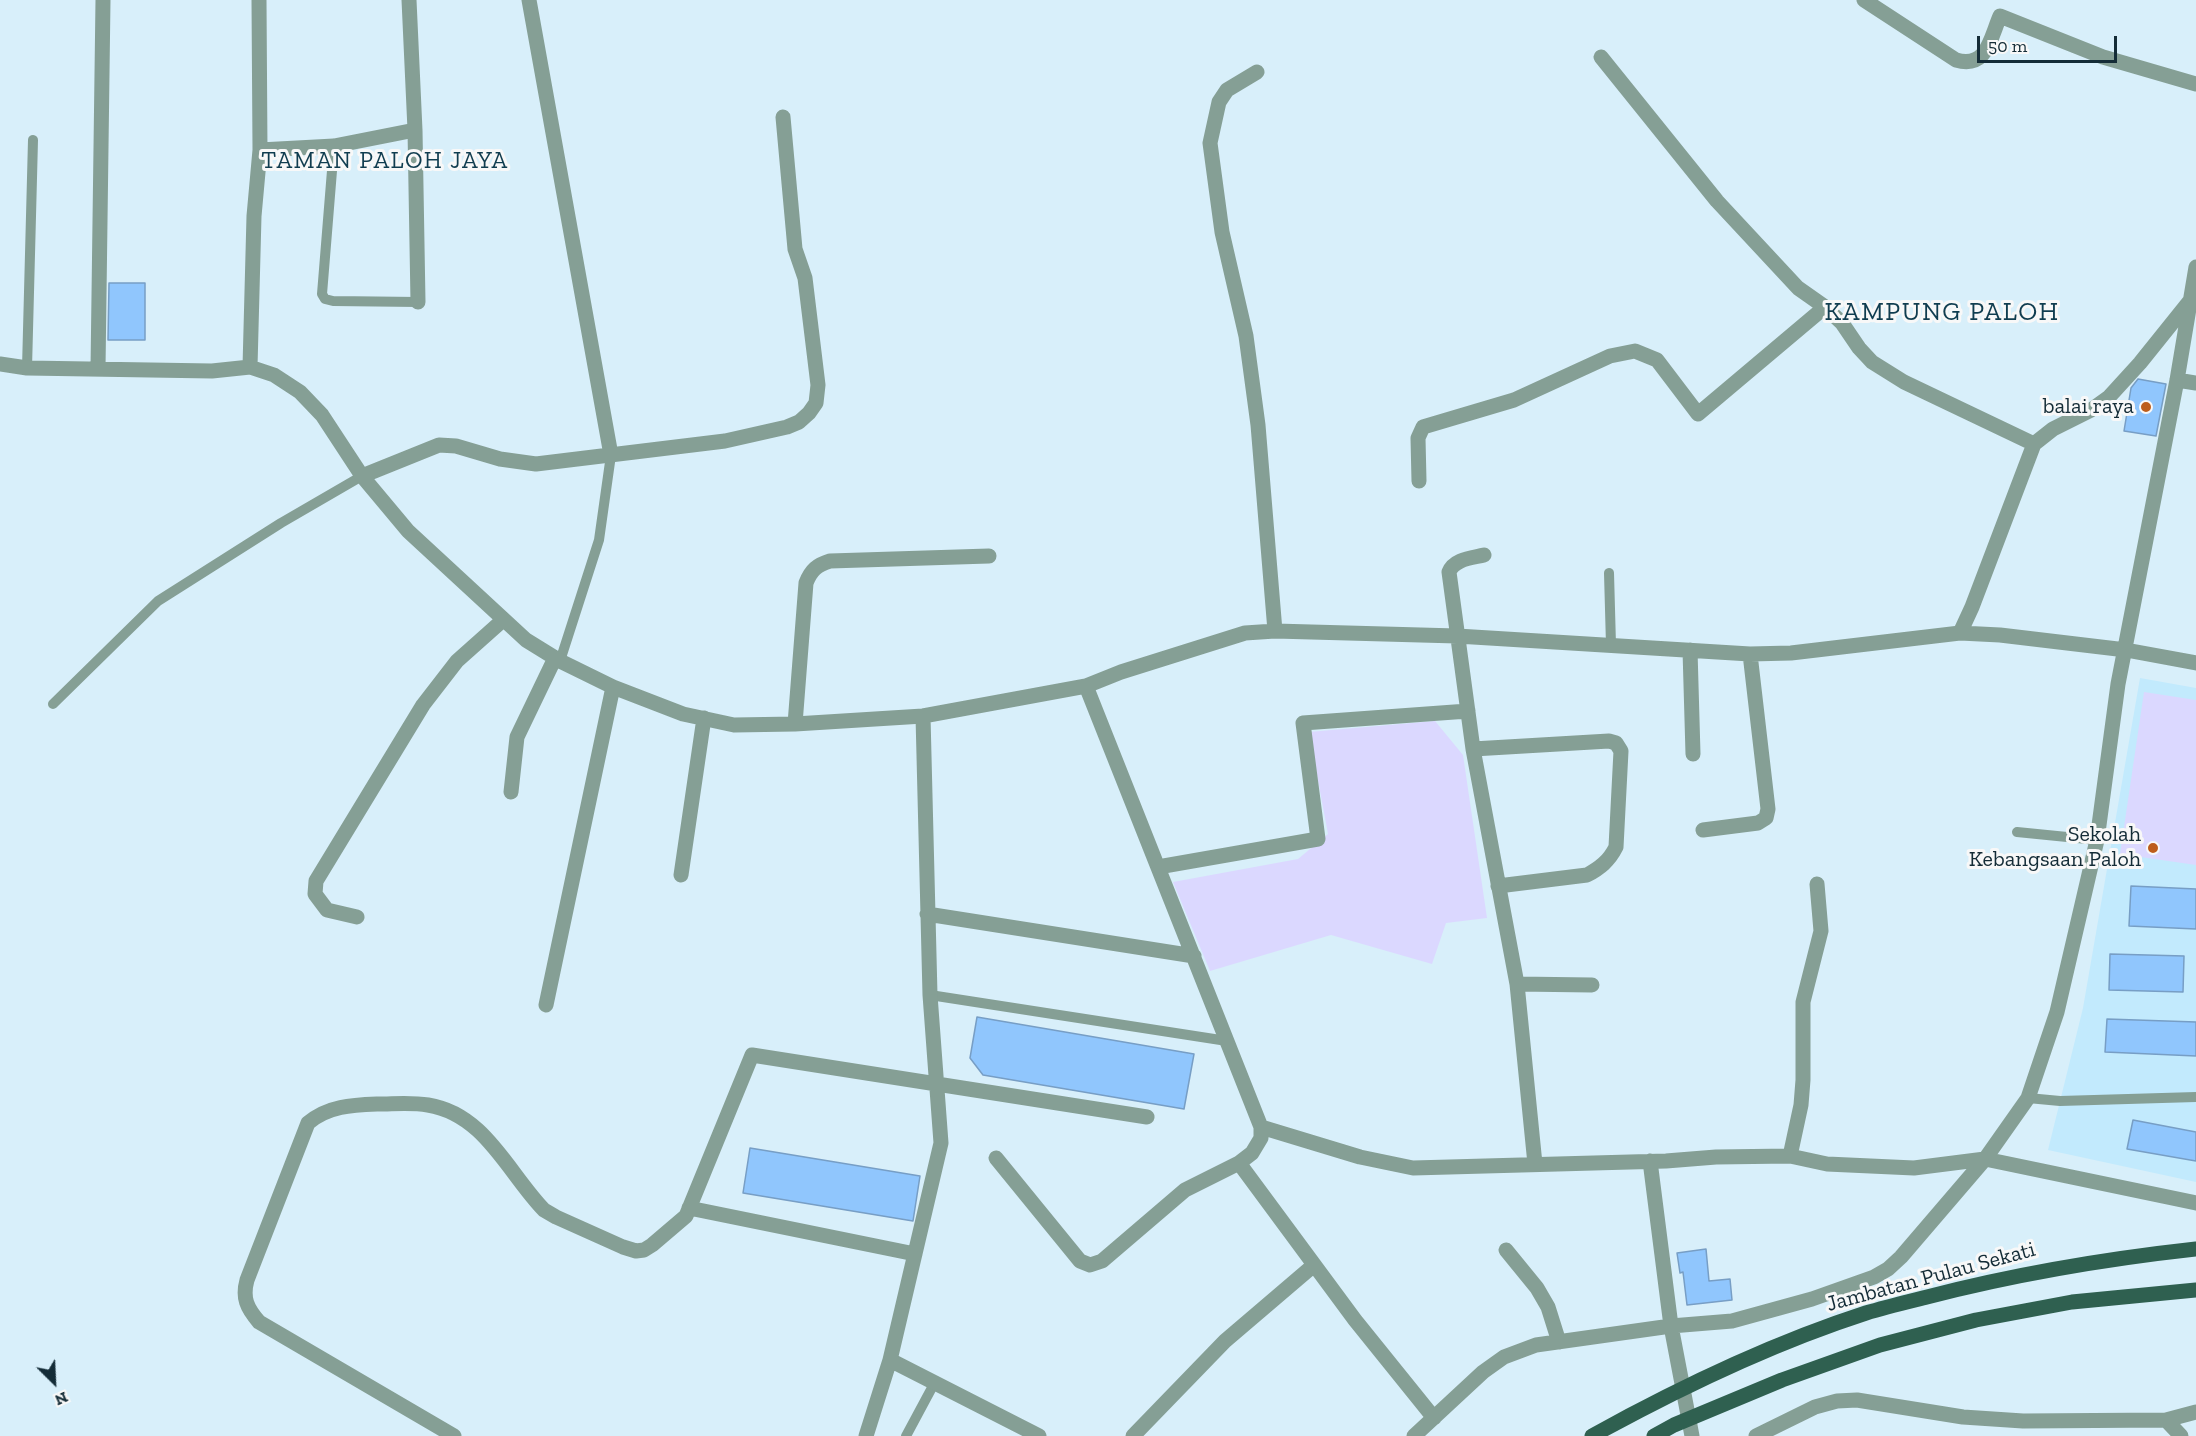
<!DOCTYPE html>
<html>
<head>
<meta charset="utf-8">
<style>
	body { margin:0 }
	#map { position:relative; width:2196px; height:1436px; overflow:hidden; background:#d8effa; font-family:"Zilla Slab",serif }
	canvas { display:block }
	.north { position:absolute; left:24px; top:1352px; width:60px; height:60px; -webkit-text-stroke:4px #f8f8f8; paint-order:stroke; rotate:156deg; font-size:16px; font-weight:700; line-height:24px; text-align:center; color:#142c37 }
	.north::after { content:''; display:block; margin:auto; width:21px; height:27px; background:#142c37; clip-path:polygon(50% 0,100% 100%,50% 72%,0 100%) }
	.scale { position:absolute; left:1977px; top:36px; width:140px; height:27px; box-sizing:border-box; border:3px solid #142c37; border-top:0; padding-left:8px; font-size:18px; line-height:21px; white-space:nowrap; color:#142c37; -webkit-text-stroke:4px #f8f8f8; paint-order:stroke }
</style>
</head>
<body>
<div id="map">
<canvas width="2196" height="1436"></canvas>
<div class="north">N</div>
<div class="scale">50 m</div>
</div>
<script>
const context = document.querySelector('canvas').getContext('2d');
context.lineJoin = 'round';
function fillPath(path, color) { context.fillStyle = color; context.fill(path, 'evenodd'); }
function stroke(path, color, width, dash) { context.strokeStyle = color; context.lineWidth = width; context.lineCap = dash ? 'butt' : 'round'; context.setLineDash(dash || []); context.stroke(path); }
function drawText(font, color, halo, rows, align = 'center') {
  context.font = font + ' "Zilla Slab",serif'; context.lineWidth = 6; context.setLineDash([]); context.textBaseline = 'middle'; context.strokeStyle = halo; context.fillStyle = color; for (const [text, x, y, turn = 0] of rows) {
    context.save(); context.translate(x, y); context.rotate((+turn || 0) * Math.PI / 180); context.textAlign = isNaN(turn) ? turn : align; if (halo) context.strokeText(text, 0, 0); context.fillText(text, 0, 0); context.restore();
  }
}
const built = new Path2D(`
	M2140 678 2196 688V1182L2048 1150 2083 1008Z`);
const green = new Path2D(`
	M2144 692 2196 700V865L2120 854Z
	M1435 721 1463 755 1487 918 1446 923 1432 964 1331 935 1210 971 1173 882 1298 859 1328 834 1309 732Z`);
const building = new Path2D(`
	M109 283H145V340H108Z
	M2138 379 2166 384 2156 436 2124 431 2131 388Z
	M2131 886 2196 889V929L2129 926Z
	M2110 954 2184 956 2183 992 2109 990Z
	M977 1017 1194 1054 1184 1109 983 1075 970 1058Z
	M2107 1019 2196 1022V1056L2105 1052Z
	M2133 1120 2196 1132V1161L2127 1149Z
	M750 1148 920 1176 913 1221 743 1193Z
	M1706 1249 1709 1281 1730 1279 1732 1300 1687 1305 1683 1272 1680 1273 1677 1253Z`);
const service = new Path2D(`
	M334 146 322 294 325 299 333 301 418 302
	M27 368 33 140
	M1609 573 1611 645
	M560 661 599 540 611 455
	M53 704 158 601 281 523 362 476
	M2017 832 2097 840
	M930 995 1227 1041
	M2028 1098 2060 1101 2196 1097
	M906 1436 935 1382`);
const minor = new Path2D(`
	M409 0 415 130 418 302
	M529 0 611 455
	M1864 0 1956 60C1987 69 1990 39 2000 16L2103 57 2196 84
	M1601 57 1717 201 1798 288 1825 307 1842 323 1859 348 1872 362 1904 382 2034 444
	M1257 72 1227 90 1219 102 1210 143 1222 232 1246 336 1258 425 1275 631
	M260 150 334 146 415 130
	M0 364 27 368 212 371 250 367 274 375 300 392 322 415 362 476 408 531 526 640 560 661 613 687 683 714 734 725 795 724 923 716 1086 686 1121 672 1245 633 1275 631 1457 636 1750 654 1791 653 1960 633 2000 635 2126 650 2196 663
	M250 367 254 216 260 150 259 0
	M98 369 103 0
	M2177 380 2196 383
	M362 476 439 445 456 446 500 459 536 464 725 441 787 427 799 422 809 413 816 403 818 385 805 278 795 249 783 117
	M1419 481 1418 438 1423 427 1514 400 1610 356 1635 351 1657 360 1698 414 1825 307
	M1484 555C1472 558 1454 559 1449 572L1473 749 1517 984 1535 1164
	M1960 633 1972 607 2034 444 2053 429 2091 410 2109 397 2140 363 2189 302
	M1690 650 1693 754
	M795 724 806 583C811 570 817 565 830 561L989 556
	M1473 749 1609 741 1616 743 1621 751 1616 847C1609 861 1600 868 1587 875L1498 886
	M511 792 517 737 555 658
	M1703 830 1758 823 1766 818 1768 809 1750 654
	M1158 867 1318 839 1303 723 1468 711
	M681 875 704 718
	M927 914 1194 956
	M357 917 327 910 315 894 316 881 423 705 457 661 503 620
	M1517 984 1592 985
	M546 1005 613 687
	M1261 1127 1360 1157 1413 1168 1666 1161 1716 1157 1790 1156 1827 1164 1914 1168 1985 1159 2196 1203
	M1790 1156 1801 1105 1803 1080V1002L1821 931 1817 884
	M996 1158 1080 1261 1090 1265 1102 1261 1185 1190 1239 1163 1252 1153 1261 1138V1127L1086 686
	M1650 1161 1671 1326 1692 1436
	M1239 1163 1355 1320 1434 1418
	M689 1208 915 1254
	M1506 1250 1537 1288 1548 1307 1559 1342
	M890 1360 1039 1436
	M2166 1420 2181 1436
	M454 1436 259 1322C247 1308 242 1298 247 1280L308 1123C328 1106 352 1105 377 1104 394 1104 411 1102 428 1105 485 1114 508 1173 544 1210L556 1217 623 1247 636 1251 644 1250 652 1245 686 1216 752 1055 1147 1117
	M866 1436 890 1360 941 1143 930 995 923 716
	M1133 1436 1225 1341 1314 1265
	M1414 1436 1483 1372 1504 1357 1536 1345 1671 1326 1732 1321 1812 1299 1874 1277 1888 1269 1901 1257 1985 1159 2028 1098 2057 1012 2097 840 2118 684 2177 380 2196 267
	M1756 1436 1815 1407 1837 1401 1857 1400 1963 1417 2023 1421 2166 1420 2196 1412`);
const primaryBridge = new Path2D(`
	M1592 1436C1679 1388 1770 1344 1866 1313 1886 1307 1907 1302 1927 1297 2016 1274 2105 1259 2196 1249
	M1654 1436 1674 1425 1782 1380 1880 1345 1976 1320 2072 1302 2196 1290`);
const markers = [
	[2146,407,6,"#bd5d1b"],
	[2153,848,6,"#bd5d1b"]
];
const poiNames = [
	["balai raya",2134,407],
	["Sekolah",2141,835],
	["Kebangsaan Paloh",2141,860]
];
const streetNames = [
	["Jambatan Pulau Sekati",1931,1277,-15]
];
const neighbourhoodNames = [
	["TAMAN PALOH JAYA",385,161]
];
const quarterNames = [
	["KAMPUNG PALOH",1942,313]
];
fillPath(built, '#c2eafd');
fillPath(green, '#dbd8ff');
fillPath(building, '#90c6fd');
stroke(building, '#779ec5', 1.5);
stroke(service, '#859f95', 10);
stroke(minor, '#859f95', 15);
stroke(primaryBridge, '#2f6050', 15);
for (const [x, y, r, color] of markers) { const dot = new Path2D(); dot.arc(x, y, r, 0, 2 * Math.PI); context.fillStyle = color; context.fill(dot); stroke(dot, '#f8f8f8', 2); }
drawText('22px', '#142c37', '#f8f8f8', poiNames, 'right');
drawText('22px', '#142c37', '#f8f8f8', streetNames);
context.letterSpacing = '1.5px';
drawText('24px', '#103d50', '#f8f8f8', neighbourhoodNames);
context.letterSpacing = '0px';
context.letterSpacing = '1.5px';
drawText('26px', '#103d50', '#f8f8f8', quarterNames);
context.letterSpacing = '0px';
</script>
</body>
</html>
